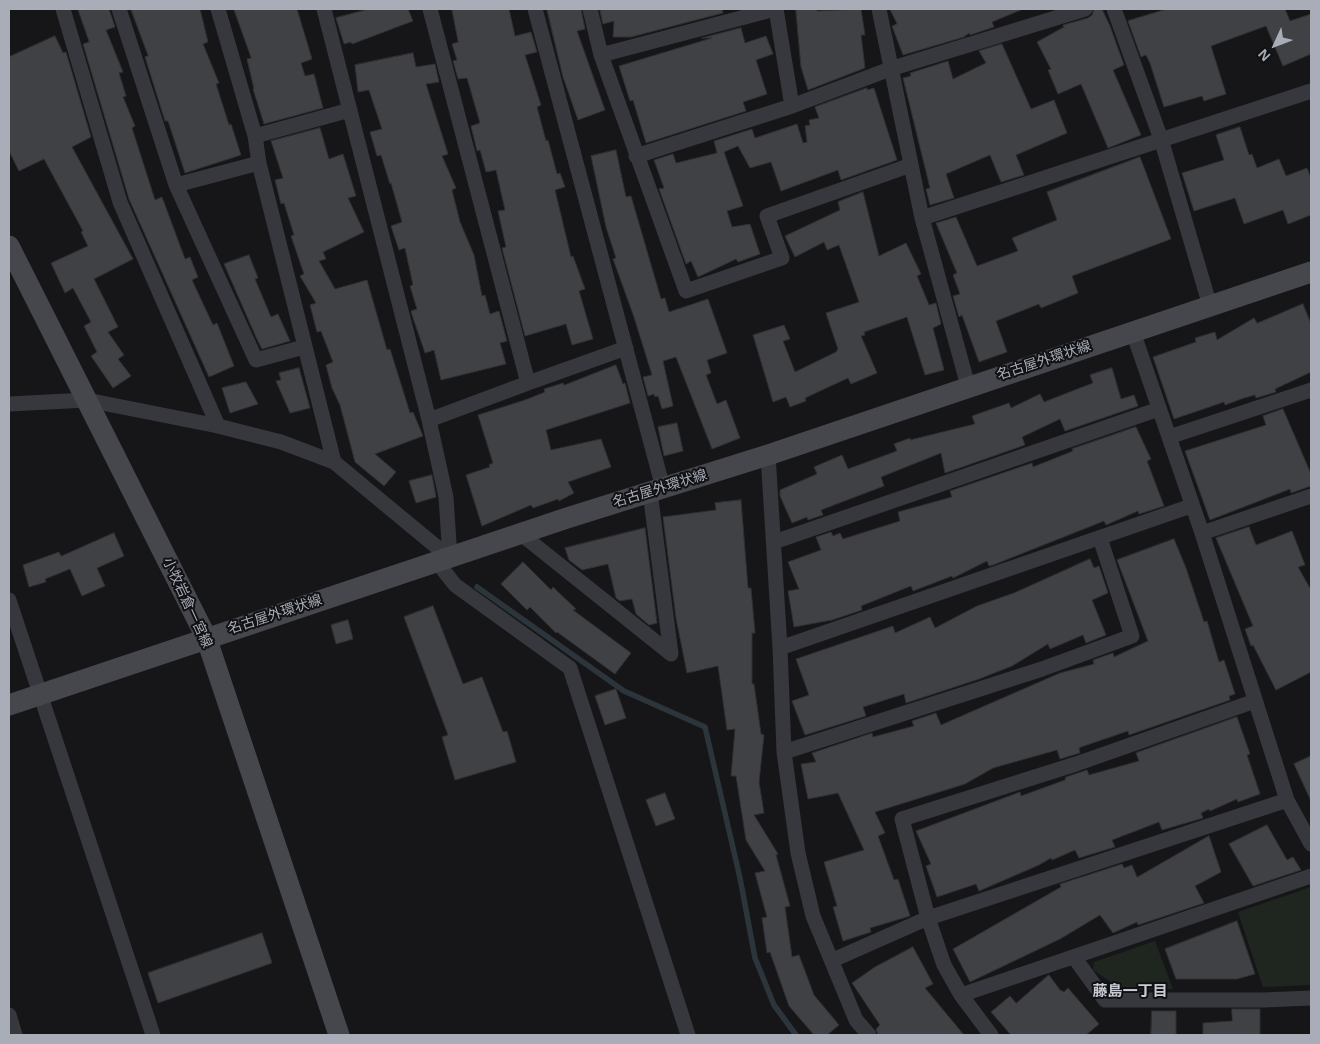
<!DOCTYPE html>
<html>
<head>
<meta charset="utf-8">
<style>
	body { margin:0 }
	#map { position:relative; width:1320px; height:1044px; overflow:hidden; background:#161618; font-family:Arial,sans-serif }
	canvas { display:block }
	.frame { position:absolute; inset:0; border:10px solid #a8adb8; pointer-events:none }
	.north { position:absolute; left:1250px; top:20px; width:50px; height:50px; -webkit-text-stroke:4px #111113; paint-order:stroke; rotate:227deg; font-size:14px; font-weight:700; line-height:20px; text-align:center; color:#a8adb8 }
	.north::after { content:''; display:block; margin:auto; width:18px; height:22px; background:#a8adb8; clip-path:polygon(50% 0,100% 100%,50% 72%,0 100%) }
</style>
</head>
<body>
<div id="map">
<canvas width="1320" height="1044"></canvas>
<div class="frame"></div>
<div class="north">N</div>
</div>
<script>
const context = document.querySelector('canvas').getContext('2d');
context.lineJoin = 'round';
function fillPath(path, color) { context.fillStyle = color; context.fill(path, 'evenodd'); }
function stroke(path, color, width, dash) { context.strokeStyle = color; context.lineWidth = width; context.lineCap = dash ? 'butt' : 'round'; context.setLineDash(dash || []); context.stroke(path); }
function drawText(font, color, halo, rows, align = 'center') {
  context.font = font + ' Arial,"Noto Sans JP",sans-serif'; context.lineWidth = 4; context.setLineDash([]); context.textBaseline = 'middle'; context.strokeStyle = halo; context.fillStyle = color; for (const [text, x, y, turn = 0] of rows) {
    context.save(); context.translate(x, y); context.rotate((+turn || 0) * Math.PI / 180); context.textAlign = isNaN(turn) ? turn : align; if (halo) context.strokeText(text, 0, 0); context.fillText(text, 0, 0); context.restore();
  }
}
const green = new Path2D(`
	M1311 887V985L1263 987 1238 912Z
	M1155 941 1173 989 1123 990 1093 970 1094 962Z`);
const stream = new Path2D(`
	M477 587 624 691 705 727 740 878 755 958 774 1005 796 1035`);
const building = new Path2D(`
	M78 9H109L115 27 106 30 123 72 119 73 126 96 123 97 135 126 132 128 155 200 162 197 185 259 190 257 198 277 192 280 213 325 217 323 234 366 209 377 129 199 83 44 89 42Z
	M131 9H200L208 42 203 44 219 83 216 84 229 125 231 124 241 155 185 173 168 121H165L145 57 148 56Z
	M234 9H297L312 59 301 63 305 76 314 74 323 108 264 124 253 89H254L247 59 251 58Z
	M369 9H408L413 21 352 44 351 42 344 44 336 18Z
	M452 9H509L515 36 531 32 537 52 525 55 541 105 537 107 546 141 548 140 557 174 560 173 565 187 555 190 571 257 573 256 585 289 579 291 593 339 572 345 566 324 525 336 502 248 506 247 498 211 505 210 496 170 486 172 480 150 477 151 471 126 480 123 467 78 458 79 453 61 457 60 452 44 458 42Z
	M547 9H581L585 29 577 31 605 110 578 120 563 77Z
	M600 9H722L723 13 631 37H613L614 21 603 24Z
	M796 9H817V11L861 9 865 35H861L865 68 808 90 801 67Z
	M890 9H1023L992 22 994 27 970 35 969 33 964 37 903 55 892 26 897 24Z
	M1094 9H1102L1110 26 1124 65 1113 70 1141 135 1108 148 1081 84 1058 94 1048 70 1051 69 1037 42 1064 27 1063 25 1088 18 1092 15Z
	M1167 9H1285L1290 21 1311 14V54L1283 66 1266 26 1211 46 1226 94 1204 101 1202 96 1164 107 1150 63 1146 55 1141 57 1128 21Z
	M741 28 745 43 766 36 773 54 756 60 767 94 743 102 746 111 646 143 633 100 630 101 619 66 712 38H702Z
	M55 36 63 53 66 52 91 137 72 147 133 259 94 279 118 327 108 332 124 355 118 359 131 376 113 388 91 356 97 352 84 326 91 322 73 288 65 293 51 263 88 246 81 232 83 231 44 159 19 171 9 151V57Z
	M1002 44 1031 109 1054 100 1067 133 1016 155 1024 175 1001 182 990 155 946 174 954 198 930 205 926 189 930 188 903 78 911 76 910 73 948 61 953 79 986 63 979 51Z
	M413 53 416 67 435 64 439 82 426 84 448 154 442 156 456 188 452 190 460 222 474 255 482 296 485 295 490 314 499 311 507 341 500 343 506 364 441 380 434 350 425 353 412 315 411 311 417 309 410 286 413 285 405 248 399 250 391 226 402 222 391 183 390 184 381 155 377 156 370 132 382 129 369 90 358 92 355 65Z
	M867 88V90L874 88 897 160 841 180 838 170 781 191 771 162 750 168 738 146 724 152 743 206 727 211 732 227 750 224 760 254 738 262 736 259 698 277 691 261 686 264 659 189 664 188 654 160 673 154 676 163 717 153 714 141 752 129 755 138 797 124 803 143 807 142 805 126 810 125 809 120 819 118 815 107Z
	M1240 127 1249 155 1252 154 1257 168 1279 159 1286 176 1307 168 1311 178V215L1288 224 1283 210 1244 224 1235 198 1194 211 1182 173 1224 160 1216 135Z
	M320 128 329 159 343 154 356 196 348 198 364 232 323 252 326 259 319 261 335 289 367 280 387 350 390 349 410 413 413 412 423 436 375 454 396 472 384 486 355 462 340 405 332 388 326 365 333 362 321 331 317 332 310 305 316 303 300 276 304 274 291 236 294 235 284 203 281 204 275 180 283 178 271 141Z
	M616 150 626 197 631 196 661 299 665 298 669 312 708 299 727 353 707 360 711 373 706 375 717 404 726 400 740 438 712 449 676 357 663 361 673 406 662 409 658 396 655 397 654 394 648 396 643 377 652 375 634 317 613 259 616 258 606 227 591 156Z
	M1140 157 1171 239 1072 276 1078 293 1041 308 1039 304 996 321 1007 352 979 362 962 315 959 317 953 296 960 294 953 275 957 273 936 223 956 217 977 266 1018 251 1012 238 1057 220 1047 192Z
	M863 192 879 256 906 243 921 274 917 276 929 305 936 303 941 324 933 328 944 370 925 375 907 317 864 332 865 335 861 336 877 373 851 384 848 378 805 398 806 401 790 407 786 397 773 402 753 335 784 325 790 339 783 341 795 372 836 352 838 349 826 313 859 302 839 245 827 250 824 242 795 257 785 236 840 210 838 202Z
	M249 255 258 278 255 279 271 317 278 314 290 341 262 349 256 337 224 264Z
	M1303 304 1311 324V372L1275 389 1276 392 1256 398 1255 395 1244 398 1225 405 1224 402 1174 419 1153 357 1196 342 1195 338 1215 332 1217 340 1254 318 1257 323Z
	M616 365 623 384 625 383 630 403 546 430 551 450 601 439 611 467 568 482 574 493 559 501 558 499 533 508 531 505 482 526 466 475 490 467 489 465 493 463 478 415 525 400 545 392 544 389 563 383 564 385Z
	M299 368 310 408 290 413 276 381 281 380 279 373Z
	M1112 368 1121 399 1134 395 1138 406 1065 431 1060 419 1022 437 1025 445 945 473 941 453 881 477 884 486 821 510 823 515 808 520 807 517 792 523 780 496V490L817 474 814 467 842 455 848 469 897 451 894 444 910 438V440L975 424 972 416 1009 403 1011 408 1040 394 1044 402 1093 383 1090 375Z
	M246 382 258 404 230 413 222 388Z
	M1283 409 1311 474V486L1291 493 1290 489 1210 520 1185 451 1266 425 1263 416Z
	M677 423 683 451 664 456 658 427Z
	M1136 427 1151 459 1147 461 1164 506 1139 514 1138 511 1106 525 1104 521 993 565 989 566 987 561 953 578 952 576 913 591 911 586 861 606 862 610 832 620 794 627 788 591 799 589 788 562 821 550 816 537 831 532 833 536 840 533 843 539 900 521 898 512 952 497 950 491 1032 463 1033 467 1073 451 1072 449Z
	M432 475 436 497 416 503 409 481Z
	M741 500 748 588H751L755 633H752V684H754L761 734 764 735 759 782 764 813 754 815 778 854 776 855 790 906 785 907 792 957 799 955 814 995 839 1025 827 1035H814L789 1006 770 952 767 953 762 918 767 917 755 873 765 871 746 840 736 776H731L735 729 727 730 718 666 687 673 676 618 663 517 716 510 715 503Z
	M1249 527 1256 545 1292 531 1305 565 1298 567 1311 590V672L1276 690 1253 645 1251 646 1245 629 1253 626 1216 538Z
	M645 528 657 623 649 625 636 614 632 599 620 601 616 598 608 564 582 570 569 560 565 548Z
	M114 533 124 556 97 568 105 586 82 596 70 569 45 579 46 582 29 587 23 565 59 552 61 556Z
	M1174 539 1186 568 1204 622 1207 621 1219 662 1224 660 1235 694 1229 696 1230 700 1129 735 1128 731 1081 747 1079 748 1080 753 1073 755 1060 759 1057 750 993 768 965 784 875 812 885 833 878 836 894 880 898 879 910 916 870 928 871 932 843 941 833 907 837 906 824 862 864 850 838 793 808 799 801 764 816 762 812 753 872 733 873 737 914 726 912 721 936 713 941 725 1060 673 1094 664 1093 660 1113 653 1114 657 1148 641 1117 560Z
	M1090 559 1094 568 1099 566 1108 593 1092 600 1106 635 1086 643 1083 635 1050 649 1048 644 1012 666 979 679 906 703 904 694 863 707 866 716 805 735 792 701 809 695 796 659 893 626 895 633 930 617 935 628 977 606 1014 593Z
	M523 562 551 590 553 587 576 609 573 610 631 653 615 674 557 632 556 633 530 607 527 610 501 584Z
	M433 606 463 684 482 677 503 732 507 731 516 762 455 780 442 737 448 735 404 617Z
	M348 620 353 639 336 644 331 625Z
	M616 689 626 718 605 725 595 696Z
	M1237 717 1250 754 1247 755 1260 794 1238 802 1237 799 1210 811 1209 809 1201 813 1203 818 1162 830 1159 822 1112 840 1115 847 1079 858 1075 850 1052 860 1051 858 1039 865 979 891 976 884 937 897 926 866 931 864 916 831 1020 792 1021 796 1065 780 1066 777 1087 770 1089 775 1139 761 1136 753Z
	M1311 756V801L1294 764Z
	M665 793 675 819 656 826 646 800Z
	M1267 825 1287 860 1293 857 1301 870 1253 886 1229 844Z
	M1209 836 1221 872 1195 886 1204 903 1138 925 1137 922 1113 933 1100 915 1060 939 970 982 953 949 1061 887 1060 884 1122 864 1124 868 1132 865 1137 877Z
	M1237 921 1255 974 1237 979H1176L1165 949Z
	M262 933 272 963 158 1003 148 973Z
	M913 947 933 984 925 988 964 1035H878L876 1029 880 1025 852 983 875 967Z
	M1049 975 1060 990 1064 992 1068 988 1099 1024 1086 1035H1011L991 1012 1010 996 1016 1003Z
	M1232 1009H1260V1035H1203V1023L1232 1021Z
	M1152 1011H1176V1035H1151Z`);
const street = new Path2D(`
	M63 9 120 202 218 426
	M119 9 176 185 256 360 304 347
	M218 9 255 136 259 163 334 462
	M324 9 429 420 446 497 450 558
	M535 9 663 488
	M590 9 601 55 686 291 782 258 767 216 911 165
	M776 9 792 106
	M879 9 922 218 968 386
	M1114 9 1161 139 1210 306
	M601 55 775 9
	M255 136 350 110
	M636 156 792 106 890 69 1085 9
	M176 185 259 163
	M922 218 1311 91
	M1133 332 1202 533 1287 800 1311 844
	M528 383 626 348
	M9 404 87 400 218 426 281 442 334 462 450 558
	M429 420 528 383 430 9
	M1169 437 1311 390
	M768 455 780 648 784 752 798 853 813 916 856 1020 869 1035
	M1202 533 1311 496
	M521 534 671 654 650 492
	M774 542 1159 409
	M437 562 455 585 570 668 688 1035
	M9 600 153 1035
	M780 648 1191 506
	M784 752 1042 669 1132 636 1100 538
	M1074 957 1105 1000H1264L1311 998
	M833 960 928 918 1287 800
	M961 995 1311 876
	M9 1015 15 1035
	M991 1035 961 995 944 965 928 918 902 819 1076 764 1255 701`);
const secondary = new Path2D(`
	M9 246 206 637 339 1035
	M9 705 567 518 768 455 1311 272`);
const streetNames = [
	["名古屋外環状線",1044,361,-18],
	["名古屋外環状線",660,489,-17],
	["小牧岩倉一宮線",187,603,65],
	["名古屋外環状線",275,615,-18]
];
const neighbourhoodNames = [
	["藤島一丁目",1130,992]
];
fillPath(green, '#1e261f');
stroke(stream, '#2c353c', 5.5);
fillPath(building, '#404145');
stroke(building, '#303034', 1);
stroke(street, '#37383d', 15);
stroke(secondary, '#45474d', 21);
drawText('14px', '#a8adb8', '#111113', streetNames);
drawText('bold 15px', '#c9ccd4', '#111113', neighbourhoodNames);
</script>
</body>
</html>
